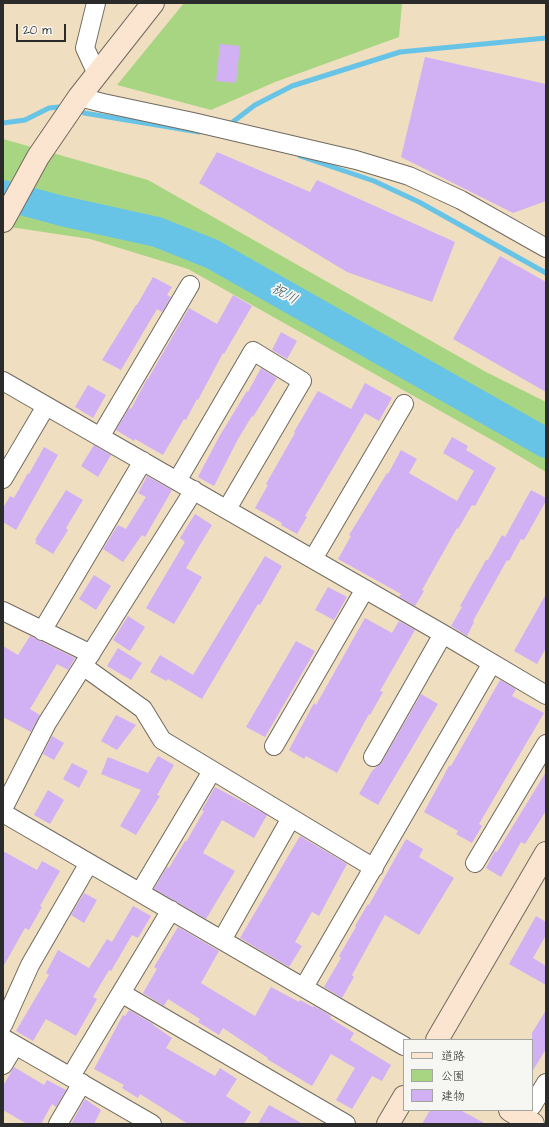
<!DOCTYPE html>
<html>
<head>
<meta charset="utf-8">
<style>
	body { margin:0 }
	#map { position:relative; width:549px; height:1127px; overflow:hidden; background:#f0dec0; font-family:"Architects Daughter","Klee One",sans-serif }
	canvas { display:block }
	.frame { position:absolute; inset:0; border:4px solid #2b2b2b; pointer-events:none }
	.legend { position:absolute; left:403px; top:1039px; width:130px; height:72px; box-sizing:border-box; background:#f6f6f2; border:1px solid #a5a5a2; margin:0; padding:5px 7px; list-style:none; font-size:12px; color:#2b2b2b }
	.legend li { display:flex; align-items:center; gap:8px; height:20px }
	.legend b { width:20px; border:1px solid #a5a5a2 }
	.scale { position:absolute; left:16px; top:24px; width:50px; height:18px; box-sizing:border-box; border:2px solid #2b2b2b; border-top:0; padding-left:5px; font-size:12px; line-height:14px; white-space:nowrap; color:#2b2b2b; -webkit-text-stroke:3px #f6f6f2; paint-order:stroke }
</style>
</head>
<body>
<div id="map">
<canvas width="549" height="1127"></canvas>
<div class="frame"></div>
<ul class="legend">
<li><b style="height:5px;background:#fce5d0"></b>道路</li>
<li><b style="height:11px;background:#a8d582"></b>公園</li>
<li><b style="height:11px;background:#d2b0f4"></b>建物</li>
</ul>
<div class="scale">20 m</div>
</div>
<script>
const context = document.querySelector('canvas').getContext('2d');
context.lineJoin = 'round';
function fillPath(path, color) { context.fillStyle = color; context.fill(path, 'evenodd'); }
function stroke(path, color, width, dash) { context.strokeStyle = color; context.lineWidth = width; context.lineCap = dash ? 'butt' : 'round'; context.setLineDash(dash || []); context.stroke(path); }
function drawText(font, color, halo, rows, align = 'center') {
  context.font = font + ' "Architects Daughter","Klee One",sans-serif'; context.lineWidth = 3.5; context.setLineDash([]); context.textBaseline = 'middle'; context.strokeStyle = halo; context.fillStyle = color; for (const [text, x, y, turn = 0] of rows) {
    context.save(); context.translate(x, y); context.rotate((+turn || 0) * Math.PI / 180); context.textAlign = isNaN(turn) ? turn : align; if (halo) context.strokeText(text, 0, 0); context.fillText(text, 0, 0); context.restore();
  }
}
const green = new Path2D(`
	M184 3H402L399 37 275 82 211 110 117 85Z
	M3 139 148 180 486 372 546 402V472L499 444 188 269 90 239 3 226Z`);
const stream = new Path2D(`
	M84 113 199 132
	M3 123 25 120 49 108 59 107
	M230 124 255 105 292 86 400 52 546 38
	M300 156 374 181 419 202 546 273`);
const river = new Path2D(`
	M3 195 62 211 157 232 212 254 546 443`);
const building = new Path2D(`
	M220 44 240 46 236 83 216 81Z
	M425 57 546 84V201L513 213 401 157Z
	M217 152 310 192 317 180 455 242 432 302 347 272 199 183Z
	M500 256 546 282V392L453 339Z
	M153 277 172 287 167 295 171 297 162 312 157 309 121 370 102 360 136 305H137Z
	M233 295 252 306 224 354 223 353 198 400 197 399 186 420 184 419 163 455 135 439 134 441 116 430 129 408 131 409 147 379H148L189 308 217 324Z
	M281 332 297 341 287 359 272 350Z
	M261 368 277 378 253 417 252 416 238 439 214 486 198 477 219 437 247 391 248 392Z
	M365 383 392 398 379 421 365 413 305 516 307 517 297 534 281 525 282 523 255 508 268 485 266 484 295 433 294 432 318 391 351 409Z
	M88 385 106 395 93 418 75 407Z
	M452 437 468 446 466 450 496 468 475 506 472 505 458 529 457 528 422 590 424 591 415 606 399 597 401 594 338 559 351 536 349 535 359 519 387 473 388 474 401 450 417 459 409 473 457 501 474 471 443 453Z
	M94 445 111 455 98 477 81 466Z
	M44 447 58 455 16 530 3 522V508L10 496 14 498 28 473 29 474Z
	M147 476 172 490 145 537 142 535 123 562 103 549 118 525 126 529 146 497 138 493Z
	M66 490 83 500 66 528 68 530 53 554 35 543 37 541 35 540Z
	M531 490 546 498V501L524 540 521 539 509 561 507 560 473 621 474 622 467 636 451 626 462 607 460 606 486 560H488L502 535 505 537Z
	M195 514 212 525 186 568 202 577 174 624 146 608 185 542 180 538Z
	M265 556 282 566 260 605 258 604 202 699 168 679 166 681 150 672 160 655 193 675Z
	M94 575 111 586 96 610 79 599Z
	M328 587 347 597 334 620 315 610Z
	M546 594V648L537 664 514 651Z
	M128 616 145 627 130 651 113 640Z
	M365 618 392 633 399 621 415 630 380 691 383 692 370 715 369 714 337 773 306 756 304 759 289 750 314 703 316 705Z
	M30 636 75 658 68 670 57 664 30 709 40 715 31 732 3 717V646L18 655Z
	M296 641 315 651 265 737 246 727Z
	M118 648 142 663 131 680 107 666Z
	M500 680 516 689 512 696 544 713 479 824 482 826 472 843 456 834 458 831 424 812 449 766H451Z
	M421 694 438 704 378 805 359 794 372 771 382 762Z
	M116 715 136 725 117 750 101 741Z
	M52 736 64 743 54 760 43 754Z
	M158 756 174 765 157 795 160 796 136 835 120 826 141 790 101 774 108 757 148 773Z
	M72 763 88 771 79 788 63 779Z
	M546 772V811L525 844 521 842 501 877 486 868 495 851 497 852Z
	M215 787 267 815 254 838 222 820 203 853 235 871 206 919 154 889 167 867 169 868 185 841 186 842 204 811 202 810Z
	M48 790 64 800 50 824 34 815Z
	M300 836 347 864 319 916 312 912 295 942 302 946 289 967 240 938Z
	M406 839 423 849 419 857 454 878 419 935 385 915 352 975 354 977 342 998 324 987 341 958 339 956 356 927 355 926 368 904 369 905Z
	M3 851 37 870 42 861 60 871 40 906 42 907 29 930 25 928 3 967Z
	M84 893 97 900 84 923 71 915Z
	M133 906 151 916 138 938 132 935 111 971 109 970 93 997 97 999 76 1036 46 1019 33 1041 16 1031 49 975 46 973 58 950 89 968 107 939 112 942Z
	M536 916 546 922V935L533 958 546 966V985L509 964Z
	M178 927 219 951 201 983 255 1016 271 987 299 1002 300 1000 313 1007 314 1006 331 1016 330 1018 354 1033 350 1040 391 1065 382 1081 372 1076 352 1109 336 1100 355 1068 331 1054 312 1086 267 1059 268 1058 223 1028 219 1035 198 1022 200 1019 168 999 164 1006 143 993 157 969 154 967Z
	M129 1010 153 1024V1025L172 1038 166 1048 215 1076 220 1068 237 1079 226 1096 251 1112 244 1124H188L140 1094 138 1098 122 1088 124 1085 94 1069 123 1015 125 1016Z
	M546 1010V1049L532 1072V1033Z
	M14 1067 44 1085 47 1080 66 1090 56 1107 52 1104 41 1124H27L3 1110V1086Z
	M85 1099 101 1110 94 1124H71Z
	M269 1105 303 1124H258Z
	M430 1110H460L486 1124H422Z`);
const street = new Path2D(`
	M96 3 85 48 97 74
	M79 97 103 103 193 122 356 160 409 176 461 200 546 248
	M3 381 443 634 546 695
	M100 437 190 285
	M3 479 46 406
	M177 481 253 351 302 381 227 509
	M313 559 404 404
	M3 611 91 654
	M42 631 143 461
	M83 666 143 709 162 740 374 868
	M274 746 365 589
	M373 757 443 634
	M3 809 47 723 194 490
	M3 813 404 1046
	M475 863 546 744
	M140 892 212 771
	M222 940 291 818
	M304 987 492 663
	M121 993 346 1124
	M3 1025 30 965 89 863
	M3 1038 152 1124
	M3 1065 15 1045
	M71 1076 171 910
	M532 1106 546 1083
	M58 1124 82 1083`);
const secondary = new Path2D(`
	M3 221 38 157 79 97 153 3
	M437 1040 546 853
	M510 1110 533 1124
	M388 1124 404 1097`);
const waterNames = [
	["祝川",284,295,29]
];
fillPath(green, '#a8d582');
stroke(stream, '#68c4e6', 5);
stroke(river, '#68c4e6', 30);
fillPath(building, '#d2b0f4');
stroke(street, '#706a5f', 20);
stroke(secondary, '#706a5f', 24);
stroke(street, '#fff', 18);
stroke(secondary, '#fce5d0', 22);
drawText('italic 14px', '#3d5963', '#f6f6f2', waterNames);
</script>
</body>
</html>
